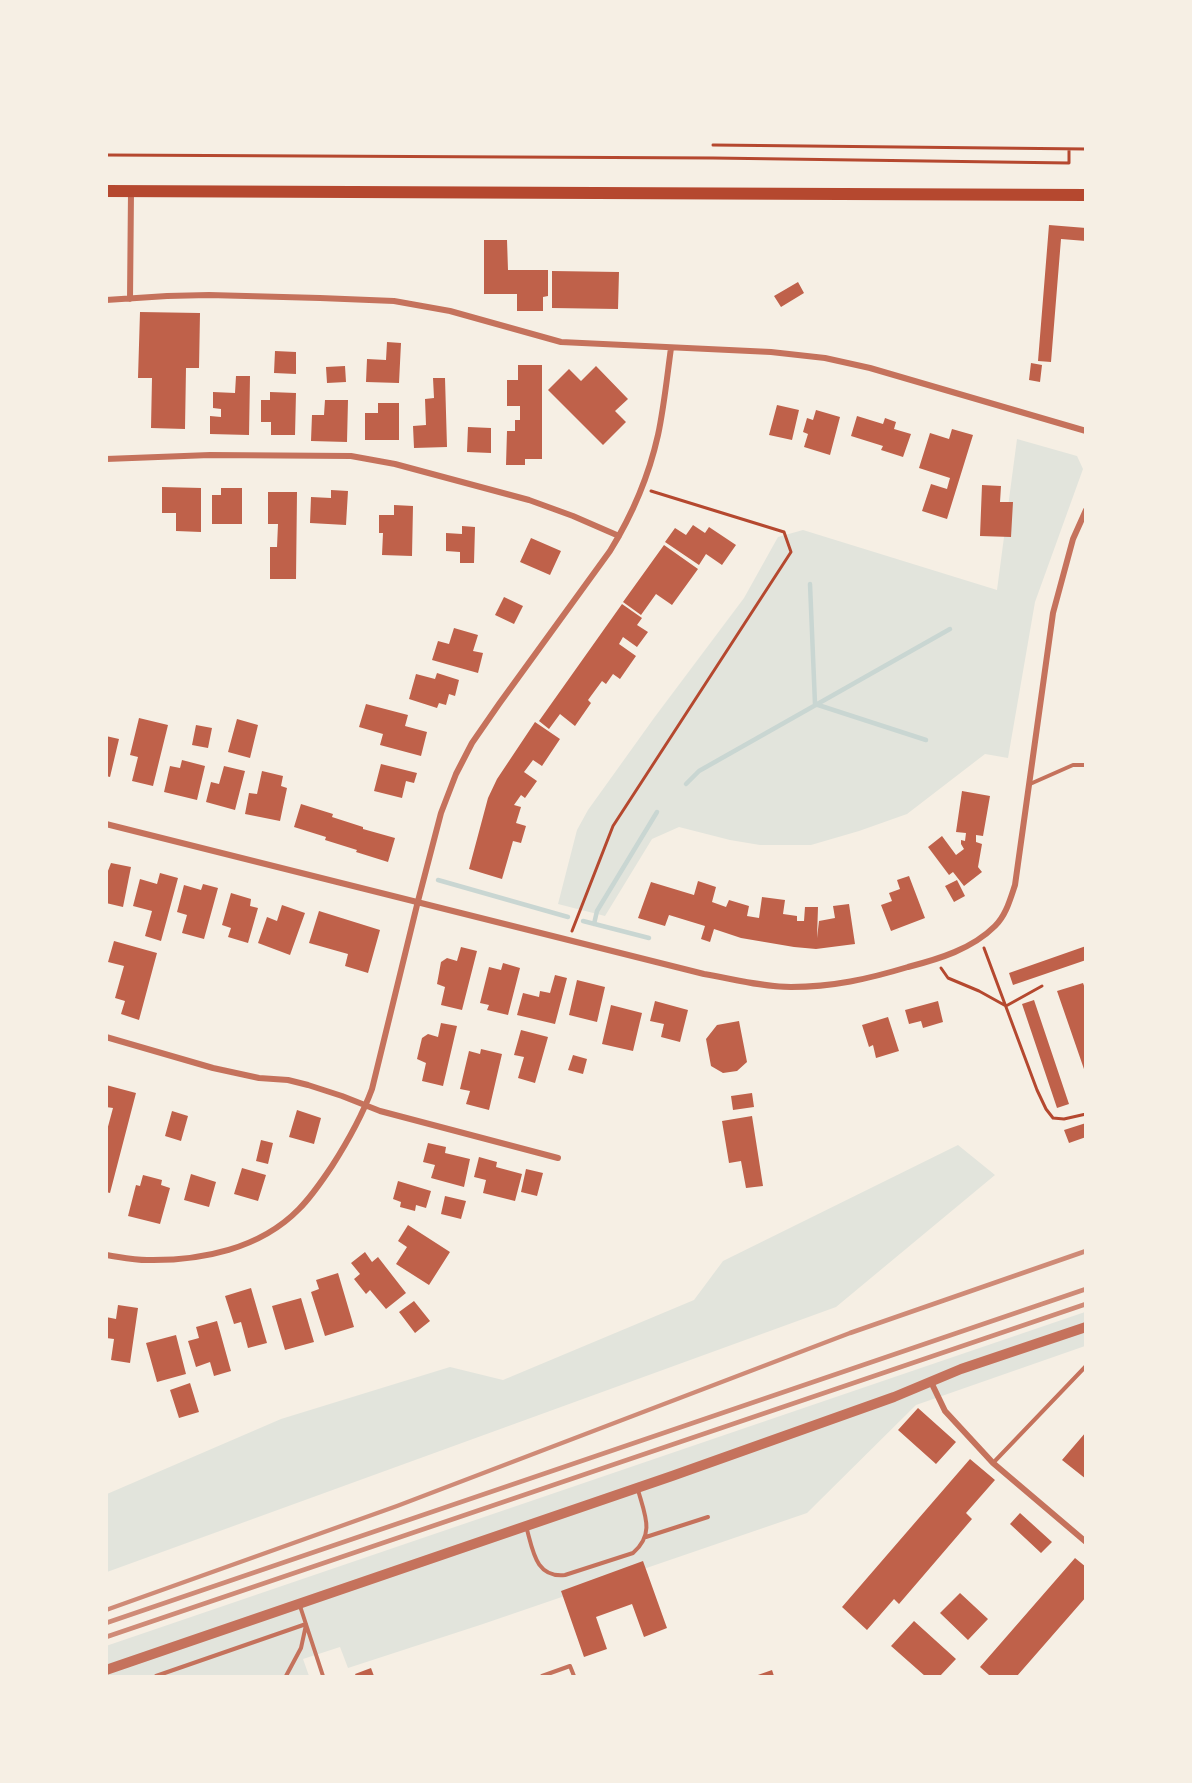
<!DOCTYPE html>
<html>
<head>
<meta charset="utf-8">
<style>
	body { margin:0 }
	#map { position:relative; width:1192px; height:1783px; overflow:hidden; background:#f6efe4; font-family:"Fira Sans",sans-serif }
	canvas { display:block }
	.frame { position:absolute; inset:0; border:108px solid #f6efe4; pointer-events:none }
</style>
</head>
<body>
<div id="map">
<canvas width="1192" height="1783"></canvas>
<div class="frame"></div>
</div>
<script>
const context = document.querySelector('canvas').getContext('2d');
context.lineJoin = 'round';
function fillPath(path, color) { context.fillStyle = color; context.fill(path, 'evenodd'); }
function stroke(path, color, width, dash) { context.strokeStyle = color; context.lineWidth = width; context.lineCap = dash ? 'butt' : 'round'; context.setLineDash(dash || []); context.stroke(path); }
const green = new Path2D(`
	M1017 439 1077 456 1083 469 1035 602 1008 758 985 754 907 814 859 831 811 845H760L730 840 679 827 652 839 605 916 558 904 577 830 588 810 654 718 744 598 778 537 803 530 997 590Z
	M958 1145 995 1175 836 1307 107 1572V1494L281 1419 450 1367 503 1380 694 1300 723 1261Z
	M1085 1312V1346L916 1405 807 1513 483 1624 348 1668 340 1647 303 1659 309 1676H107L106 1646Z`);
const stream = new Path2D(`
	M810 584 815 704
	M815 704 926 740
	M686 784 699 771 950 629
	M438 880 568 917
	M583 921 649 938
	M594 924 597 911 657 812`);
const building = new Path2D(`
	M1049 225 1086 228V241L1061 239 1051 362 1038 361Z
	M484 240H507L508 270H548V296L543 297V311H517V294H484Z
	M552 271 619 272 618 309 552 308Z
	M798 282 804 293 781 307 774 296Z
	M140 312 200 313 199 368H186L185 429 151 428 152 378H138Z
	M387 342 401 343 399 383 366 382 367 359 386 360Z
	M275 351 296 352V374L274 373Z
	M1031 363 1042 365 1040 382 1029 380Z
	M518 365H542V459H525V465H506L507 431H515V420H520V406H507V380H518Z
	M345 366 346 382 327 383 326 367Z
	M596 366 628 399 615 411 626 422 603 445 548 390 569 369 581 381Z
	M236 376H250L249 435 210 434V416L221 417V409L213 408V392L235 393Z
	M433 378H445L447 447 414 448 413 426 426 425 425 399 434 398Z
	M270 392 296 393 295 435H271V422H261V400H270Z
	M325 400H348L347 442 311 441 312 415H324Z
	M378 403H399V440H365V413H378Z
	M777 405 799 410 792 440 769 435Z
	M816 410 840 417 830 455 804 447 808 434 803 432 807 418 813 420Z
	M857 416 883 424 885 418 896 422 894 429 911 434 903 457 881 450 883 446 851 436Z
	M468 427 491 428V453L467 452Z
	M952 429 973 435 947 519 922 511 931 484 947 489 950 478 919 468 930 433 949 439Z
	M982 485 1001 486 1000 502H1013L1011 537 980 536Z
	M162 487 201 488V532L176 531V513H162Z
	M221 488H242V524H212V495H221Z
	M331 490 348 491 346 525 310 523 311 497 331 498Z
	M268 492H297L296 579H270V547H277L278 524H268Z
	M394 505 413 506 412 556 382 555 383 533H379V515H394Z
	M693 525 705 533 709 527 736 545 722 565 706 554 699 565 665 542 675 528 686 535Z
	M462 526 475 527 474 563H460V552L446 551V533L462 534Z
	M531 538 561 551 550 575 520 562Z
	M664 545 698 569 672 605 656 594 641 615 623 602Z
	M504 597 523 606 514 624 495 615Z
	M622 604 642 618 637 625 648 632 637 647 623 637 619 644 636 656 620 679 613 674 606 684 602 681 588 700 591 703 575 726 560 714 549 729 539 721Z
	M454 628 478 635 473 651 483 653 478 673 432 660 438 641 449 644Z
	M437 673 459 680 455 696 449 694 446 705 439 703 437 708 409 699 416 674 435 679Z
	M366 704 408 715 405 726 427 732 421 756 380 745 383 734 359 727Z
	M139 718 168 725 153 786 132 781 138 757 130 755Z
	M237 719 258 725 250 758 228 752Z
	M535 722 560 739 542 766 533 760 524 772 537 781 525 798 521 795 514 805 521 807 516 823 526 826 521 843 513 841 502 879 469 869 488 798 497 779Z
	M196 725 212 728 208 748 192 745Z
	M106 736 119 739 110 777 106 776Z
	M182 760 205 766 197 800 164 792 170 766 180 768Z
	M381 764 417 773 414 783 406 781 402 798 374 791Z
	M224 766 245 771 235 810 206 802 211 782 219 784Z
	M262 771 283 776 281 786 287 788 280 821 245 814 249 793 257 794Z
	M962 791 990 796 983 836 976 835V842L982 844 978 867 982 872 964 886 953 872 949 875 928 847 942 836 956 855 964 849 961 844V840L965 841 966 833 956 832Z
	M301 804 333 814 332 817 363 827V829L395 838 388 862 356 852 357 850 325 840 326 837 294 827Z
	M111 863 131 867 123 907 106 903V876Z
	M160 873 178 878 161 941 145 936 152 911 133 906 140 879 157 884Z
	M909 876 925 918 891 931 881 905 892 901 889 893 900 889 897 880Z
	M957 880 965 896 954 902 945 886Z
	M698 881 716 887 712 902 726 907 729 900 749 906 747 916 759 918 762 897 785 900 783 914 797 916V921H804L805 907H818L817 938 819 921 835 918 833 906 849 904 855 944 816 949 794 947 741 938 714 929 710 942 701 939 705 926 669 915 665 926 638 918 651 882 694 895Z
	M203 884 218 888 204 939 182 933 187 915 177 912 184 885 201 890Z
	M231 893 251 899 250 906 258 908 248 943 228 937 231 928 222 925Z
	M282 905 305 913 290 955 258 943 267 917 277 921Z
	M319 911 380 930 368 973 345 966 348 954 309 943Z
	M114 941 157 953 139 1020 121 1014 125 1001 115 998 124 966 108 962Z
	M1086 946V960L1013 985 1009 973Z
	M461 947 477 951 462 1010 441 1005 445 987 437 984 441 962 447 958 457 961Z
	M503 963 520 968 508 1015 487 1010 489 1005 480 1003 489 967 501 970Z
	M555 975 567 978 555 1024 517 1015 523 993 539 997 540 991 550 993Z
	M577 980 605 987 597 1022 569 1015Z
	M1083 983 1086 991 1085 1072 1057 991Z
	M1034 1000 1069 1104 1057 1108 1022 1004Z
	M655 1001 688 1010 680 1042 661 1037 664 1024 650 1021Z
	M938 1001 943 1022 923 1028 921 1021 909 1024 905 1010Z
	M611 1005 642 1013 633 1051 602 1044Z
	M888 1017 899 1051 876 1058 873 1045 869 1047 862 1025Z
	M739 1021 747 1062 737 1071 723 1073 711 1066 706 1039 717 1025Z
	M441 1023 457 1026 443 1086 422 1081 426 1063 417 1059 422 1038 428 1034 438 1037Z
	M521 1030 548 1037 535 1083 518 1078 524 1057 514 1055Z
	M481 1049 502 1054 489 1110 466 1104 470 1091 460 1089 469 1051 480 1054Z
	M573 1055 587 1059 583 1074 568 1070Z
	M106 1085 136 1093 110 1193 106 1192V1134L113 1108 106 1107Z
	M752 1093 754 1107 733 1110 731 1096Z
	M297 1110 321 1118 314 1144 289 1137Z
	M172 1111 188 1116 181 1141 165 1136Z
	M752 1116 763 1186 746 1188 741 1161 729 1163 722 1121Z
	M1086 1123V1137L1069 1143 1064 1130Z
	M261 1140 273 1143 268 1164 256 1161Z
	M428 1143 446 1147 445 1153 470 1159 464 1187 431 1178 435 1165 423 1162Z
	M479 1157 497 1162 496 1167 522 1174 515 1201 483 1193 486 1180 474 1177Z
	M242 1168 266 1175 258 1201 234 1194Z
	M526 1169 543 1173 537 1196 521 1192Z
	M191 1174 216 1182 209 1207 184 1200Z
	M143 1175 162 1180 161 1185 170 1188 160 1224 128 1216 136 1185 140 1186Z
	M398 1181 431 1191 426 1208 416 1205 415 1211 400 1207 401 1202 393 1199Z
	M445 1196 466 1201 461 1219 441 1214Z
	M408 1225 450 1252 429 1285 396 1264 407 1247 398 1241Z
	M365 1252 372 1262 378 1257 406 1293 386 1309 370 1290 366 1294 354 1279 360 1274 351 1263Z
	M338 1273 354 1327 325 1336 311 1292 319 1289 316 1280Z
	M251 1288 267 1343 248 1348 241 1322 234 1324 225 1296Z
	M301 1298 314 1342 285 1350 272 1306Z
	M414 1301 430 1321 415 1333 399 1312Z
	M118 1305 138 1308 130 1363 111 1360 114 1339 106 1338V1317L116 1319Z
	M217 1321 231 1371 214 1376 210 1362 196 1367 188 1341 199 1338 196 1327Z
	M176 1335 186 1374 157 1382 146 1343Z
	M190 1383 199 1412 179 1418 170 1390Z
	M918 1408 956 1442 936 1464 898 1430Z
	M1086 1432V1479L1062 1460Z
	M970 1459 995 1480 966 1513 972 1519 899 1604 894 1599 867 1630 842 1607Z
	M1020 1513 1052 1542 1041 1553 1010 1524Z
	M1075 1558 1086 1567V1597L1017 1676H988L989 1675 980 1667Z
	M643 1561 667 1628 644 1637 632 1604 596 1617 607 1649 584 1657 561 1591Z
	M960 1593 988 1619 968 1640 940 1613Z
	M914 1621 956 1659 940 1676H925L891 1646Z
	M371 1668 374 1676H356L355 1674Z
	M772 1670 774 1676H755Z`);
const path = new Path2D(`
	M713 145 1086 149
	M106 155 713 158 1069 163V149
	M572 931 613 826 791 552 784 532 651 491
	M984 948 1037 1090 1046 1109 1053 1118 1064 1119 1086 1114
	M941 968 948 978 979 991 1006 1006 1042 986`);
const service = new Path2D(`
	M1030 784 1073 765H1086
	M993 1463 1086 1366
	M526 1526C533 1550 535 1578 565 1575L633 1553C655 1534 645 1515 638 1490
	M646 1537 708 1517
	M300 1606 323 1676
	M156 1676 306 1624
	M286 1676 301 1648 306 1625
	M542 1676 570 1666 574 1676`);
const minor = new Path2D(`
	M130 299 131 192
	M106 300 167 296 209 295 320 298 394 301 450 311 561 342 771 352 825 358 870 368 1086 431
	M106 459 210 455 351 456 395 464 529 500 573 516 619 536
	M106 824 704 974C733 979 762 987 791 987 833 987 868 979 908 967 939 959 972 949 995 926 1006 915 1010 900 1015 885L1053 613 1073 539 1086 510
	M106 1037 213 1068 259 1078 288 1080 308 1085 342 1096 380 1111 558 1158
	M106 1255C120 1257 134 1260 147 1260 201 1261 260 1249 299 1209 312 1196 322 1181 332 1166 348 1141 362 1116 372 1089L418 901 441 813 456 774 472 743 499 704 610 551C631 517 649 475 658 435 664 407 667 377 671 348
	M931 1382 945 1411 993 1463 1086 1542`);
const tertiary = new Path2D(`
	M106 1670 672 1476 894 1397 961 1369 1086 1327`);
const secondary = new Path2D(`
	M106 191 1086 195`);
const rail = new Path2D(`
	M106 1610 397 1506 850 1333 1086 1251
	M106 1623 1086 1289
	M106 1637 1086 1304`);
fillPath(green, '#e2e4dc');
stroke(stream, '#c9d6d2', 4.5);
fillPath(building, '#bf614a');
stroke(path, '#b5482f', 3);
stroke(service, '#c5725c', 4);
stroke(minor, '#c5725c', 6);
stroke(tertiary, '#c5725c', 10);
stroke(secondary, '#b5482f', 12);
stroke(rail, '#cf8b77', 4.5);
</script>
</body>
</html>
